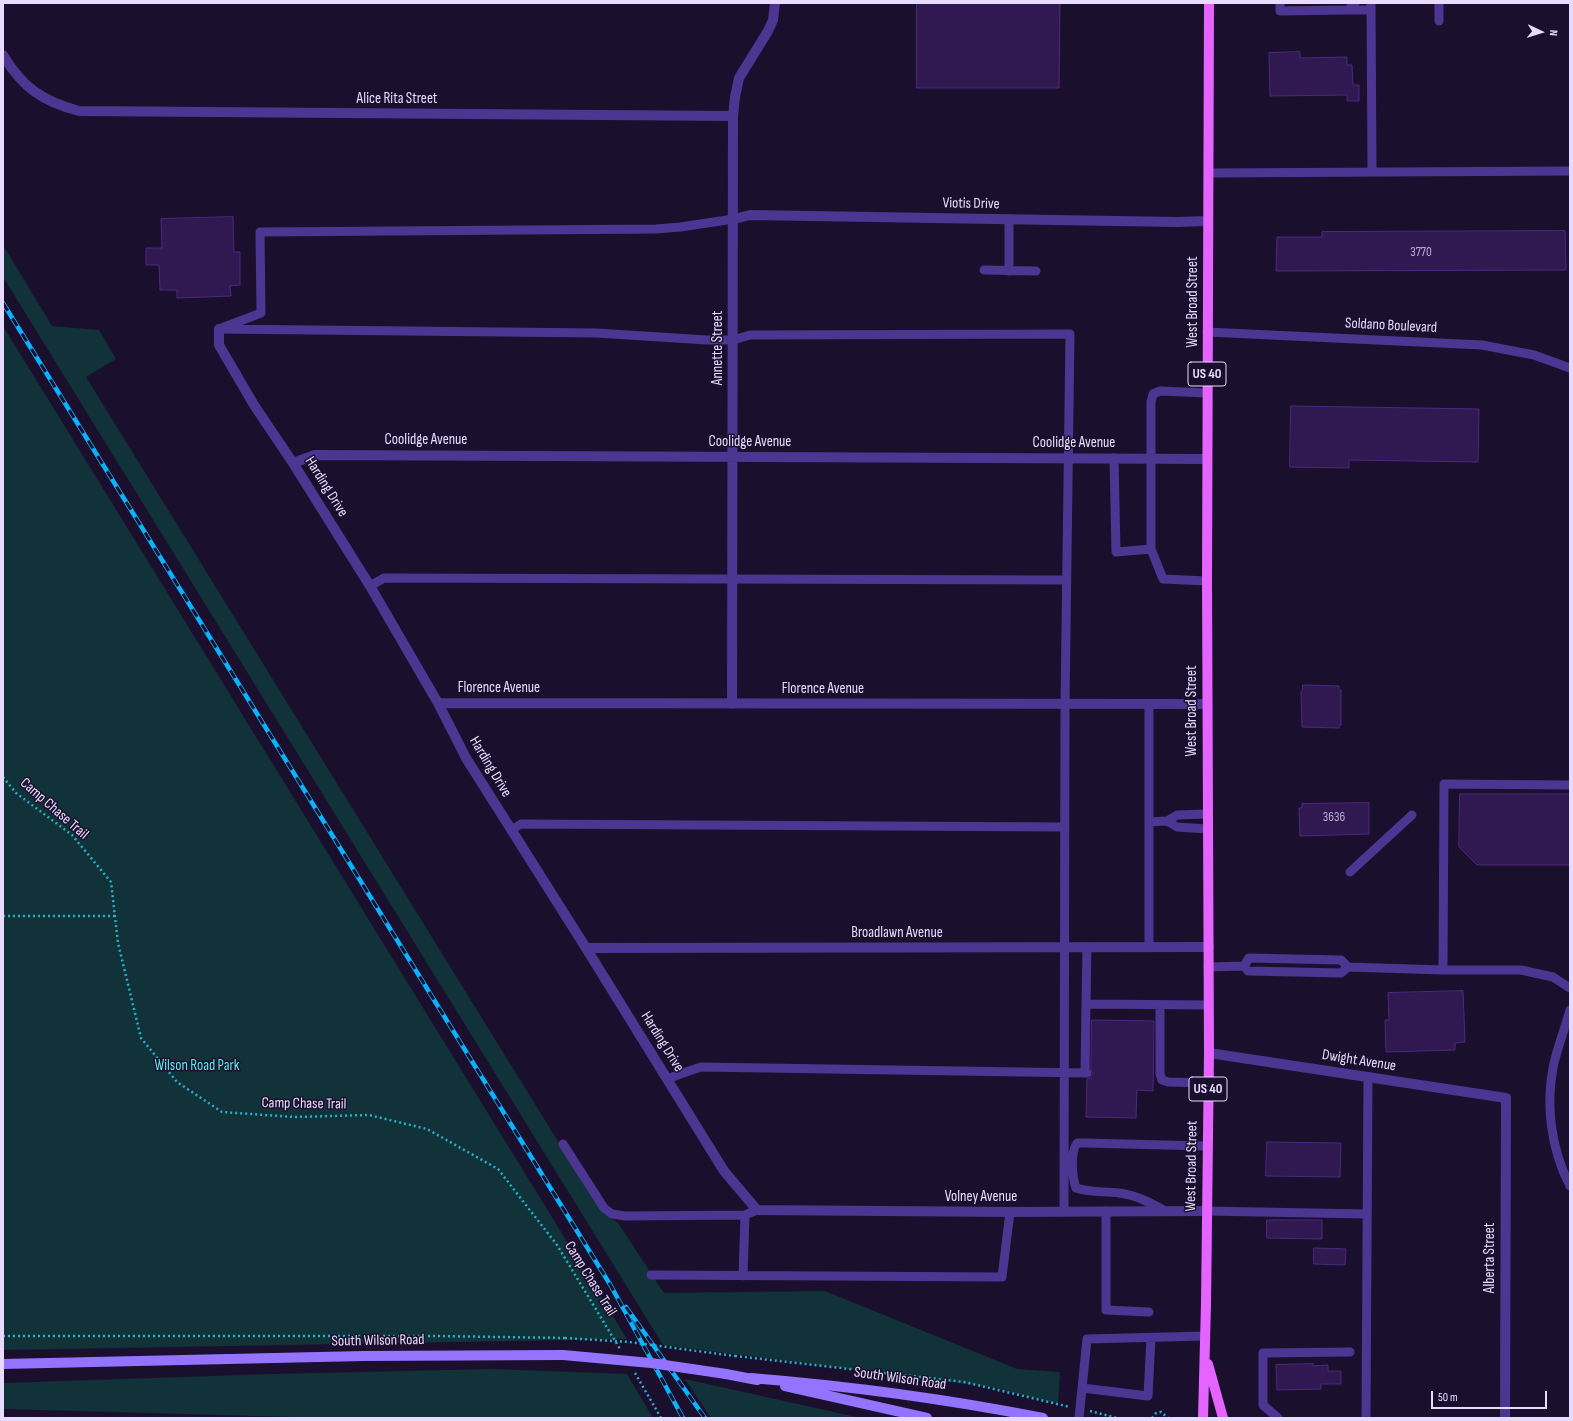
<!DOCTYPE html>
<html>
<head>
<meta charset="utf-8">
<style>
	body { margin:0 }
	#map { position:relative; width:1573px; height:1421px; overflow:hidden; background:#1b0f2e; font-family:"Sofia Sans Condensed",sans-serif }
	canvas { display:block }
	.frame { position:absolute; inset:0; border:4px solid #e7dcff; pointer-events:none }
	.north { position:absolute; left:1521px; top:12px; width:40px; height:40px; -webkit-text-stroke:3px #1b0f2e; paint-order:stroke; rotate:94deg; font-size:11px; font-weight:700; line-height:16px; text-align:center; color:#e7dcff }
	.north::after { content:''; display:block; margin:auto; width:14px; height:18px; background:#e7dcff; clip-path:polygon(50% 0,100% 100%,50% 72%,0 100%) }
	.scale { position:absolute; left:1431px; top:1391px; width:116px; height:18px; box-sizing:border-box; border:2px solid #e7dcff; border-top:0; padding-left:5px; font-size:12px; line-height:14px; white-space:nowrap; color:#e7dcff; -webkit-text-stroke:3px #1b0f2e; paint-order:stroke }
</style>
</head>
<body>
<div id="map">
<canvas width="1573" height="1421"></canvas>
<div class="frame"></div>
<div class="north">N</div>
<div class="scale">50 m</div>
</div>
<script>
const context = document.querySelector('canvas').getContext('2d');
context.lineJoin = 'round';
function fillPath(path, color) { context.fillStyle = color; context.fill(path, 'evenodd'); }
function stroke(path, color, width, dash) { context.strokeStyle = color; context.lineWidth = width; context.lineCap = dash ? 'butt' : 'round'; context.setLineDash(dash || []); context.stroke(path); }
function drawText(font, color, halo, rows, align = 'center') {
  context.font = font + ' "Sofia Sans Condensed",sans-serif'; context.lineWidth = 3; context.setLineDash([]); context.textBaseline = 'middle'; context.strokeStyle = halo; context.fillStyle = color; for (const [text, x, y, turn = 0] of rows) {
    context.save(); context.translate(x, y); context.rotate((+turn || 0) * Math.PI / 180); context.textAlign = isNaN(turn) ? turn : align; if (halo) context.strokeText(text, 0, 0); context.fillText(text, 0, 0); context.restore();
  }
}
const green = new Path2D(`
	M3 245 52 326 99 330 116 359 86 377 601 1211 618 1223 664 1293 825 1291 1017 1369 1060 1372 1058 1404 991 1387 663 1345 3 277Z
	M3 326 627 1339 3 1350Z
	M492 1369 627 1374 653 1418H329L3 1409V1383L272 1374Z
	M685 1379 861 1418H711Z`);
const building = new Path2D(`
	M917 3H1060L1059 88H917Z
	M1300 52V58L1347 57V65H1352L1353 85H1359V101H1347V95L1270 96 1269 53Z
	M233 217 234 252H240V285L230 286 231 296 177 298V290H160L159 265H146V248H162L161 219Z
	M1565 231 1566 270 1276 271 1277 237H1322V232Z
	M1291 406 1479 409 1478 462 1349 460V468L1290 467Z
	M1303 685 1339 686V689L1341 690V725H1339V728L1302 727 1301 692 1302 691Z
	M1460 794H1570V865H1477L1459 847Z
	M1369 803V834L1300 836 1299 808H1302V804Z
	M1463 991 1465 1042 1455 1043V1050L1386 1052 1385 1020H1389L1388 993Z
	M1092 1020 1154 1021 1153 1091 1137 1090 1136 1118 1086 1117 1087 1079 1090 1078 1093 1073 1091 1069Z
	M1267 1142 1341 1143 1340 1177 1266 1176Z
	M1267 1220H1322V1239L1267 1238Z
	M1314 1248 1346 1249 1345 1265 1314 1264Z
	M1313 1364V1366L1328 1365V1371H1341V1384H1321V1389L1277 1390 1276 1365Z`);
const path = new Path2D(`
	M3 777 16 793 72 835 111 882 118 943 141 1038 177 1082 222 1112 294 1117 369 1115 427 1129 498 1169 557 1245 620 1349
	M3 916H115
	M3 1336H435L565 1338
	M735 1356 964 1382 1070 1407
	M635 1373 661 1418
	M1090 1411 1117 1418
	M1152 1418 1156 1413 1161 1412 1168 1418`);
const service = new Path2D(`
	M1280 3V11L1348 10 1355 3
	M1371 3 1372 172
	M1439 3V21
	M1348 10H1371
	M1209 173 1570 171
	M734 219 680 227 656 229 260 232 261 313 219 329 596 333 707 340H733L750 335 1070 334 1065 704 1064 1211
	M984 270 1036 271
	M1009 271V219
	M1207 332 1482 345 1534 355 1570 368
	M1114 458 1116 552 1151 549V402L1153 394 1160 391 1207 393
	M1151 549 1163 579 1207 581
	M370 586 384 578 1066 580
	M1167 821 1177 827 1207 829
	M1149 822 1167 821 1177 815 1207 814
	M511 830 521 824 1065 827
	M1350 872 1412 815
	M1087 947 1086 1004 1209 1005
	M1149 947V704
	M1244 966 1248 971 1341 973 1348 967 1443 970H1521L1553 977 1570 988
	M1244 966 1249 958 1341 960 1348 967
	M1208 967 1244 966
	M1443 970 1444 784 1570 785
	M1160 1005V1074L1162 1080 1168 1082 1208 1083
	M1570 1010C1565 1028 1558 1046 1554 1063 1545 1105 1551 1149 1570 1186
	M1085 1073 1086 1004
	M667 1079 686 1072 701 1067 1087 1073
	M563 1144 604 1208 612 1214 625 1216 745 1215
	M1106 1211V1310L1149 1312
	M1165 1211C1151 1203 1136 1195 1119 1193 1105 1191 1090 1193 1076 1188 1072 1177 1070 1153 1077 1143H1085L1207 1146
	M1206 1211 1367 1214
	M651 1275 1002 1277 1010 1212
	M743 1276 745 1215 757 1210
	M1082 1388 1148 1396 1151 1338
	M1079 1418 1087 1339 1205 1336
	M1278 1418 1263 1405V1353L1350 1352
	M1366 1418 1368 1077`);
const minor = new Path2D(`
	M3 55C23 88 42 101 79 111L733 116
	M734 219 750 215 1177 222 1208 221
	M219 329V345L254 405 293 463 370 586 438 703 466 758 586 948 724 1171 757 1210 1010 1212 1206 1211
	M293 463 315 455 1207 459
	M438 703 1207 704
	M732 704 733 116 735 97 739 78 768 31 773 20 775 3
	M586 948 1209 947
	M1209 1053 1506 1098 1505 1418`);
const secondary = new Path2D(`
	M3 1364 364 1356 563 1355
	M726 1374 757 1380
	M751 1378C849 1386 947 1399 1043 1418
	M785 1386 927 1418`);
const primary = new Path2D(`
	M1208 1364 1223 1418
	M1203 1418 1206 1304 1209 1053 1207 581 1209 3`);
const rail = new Path2D(`
	M3 303 611 1286 683 1418
	M626 1307 705 1418`);
const pathBridge = new Path2D(`
	M565 1338 629 1342 735 1356`);
const secondaryBridge = new Path2D(`
	M563 1355 651 1363 726 1374`);
const numberNames = [
	["3770",1421,253],
	["3636",1334,818]
];
const shields = [
	[1207,374,38],
	[1208,1089,38]
];
const shieldNames = [
	["US 40",1207,374],
	["US 40",1208,1089]
];
const streetNames = [
	["Alice Rita Street",397,99],
	["Viotis Drive",971,204,1],
	["West Broad Street",1193,302,-90],
	["Soldano Boulevard",1391,326,3],
	["Annette Street",718,348,-90],
	["Coolidge Avenue",426,440],
	["Coolidge Avenue",750,442],
	["Coolidge Avenue",1074,443],
	["Harding Drive",326,487,58],
	["Florence Avenue",499,688],
	["Florence Avenue",823,689],
	["West Broad Street",1192,711,-90],
	["Harding Drive",490,767,59],
	["Camp Chase Trail",54,809,41],
	["Broadlawn Avenue",897,933],
	["Harding Drive",662,1042,58],
	["Dwight Avenue",1359,1061,9],
	["Camp Chase Trail",304,1104,1],
	["West Broad Street",1192,1166,-89],
	["Volney Avenue",981,1197],
	["Alberta Street",1490,1258,-90],
	["Camp Chase Trail",590,1279,58],
	["South Wilson Road",378,1341,-1],
	["South Wilson Road",900,1379,8]
];
const parkNames = [
	["Wilson Road Park",197,1066]
];
fillPath(green, '#113239');
fillPath(building, '#301951');
stroke(building, '#4c297f', 1);
stroke(path, '#24b2cb', 2.5, [2, 3]);
stroke(service, '#4c3691', 9);
stroke(minor, '#4c3691', 10);
stroke(secondary, '#9373ff', 10);
stroke(primary, '#e563ff', 10);
stroke(rail, '#08b4ff', 4.5);
stroke(rail, '#1b0f2e', 3, [9]);
stroke(pathBridge, '#24b2cb', 2.5, [2, 3]);
stroke(secondaryBridge, '#9373ff', 10);
drawText('13px', '#b9abd4', null, numberNames);
for (const [x, y, w] of shields) { const box = new Path2D(); box.roundRect(x - w / 2, y - 12, w, 24, 3); context.fillStyle = '#1b0f2e'; context.fill(box); stroke(box, '#e7dcff', 1); }
drawText('bold 14px', '#e7dcff', null, shieldNames);
drawText('15px', '#e7dcff', '#1b0f2e', streetNames);
drawText('15px', '#5bece6', '#1b0f2e', parkNames);
</script>
</body>
</html>
